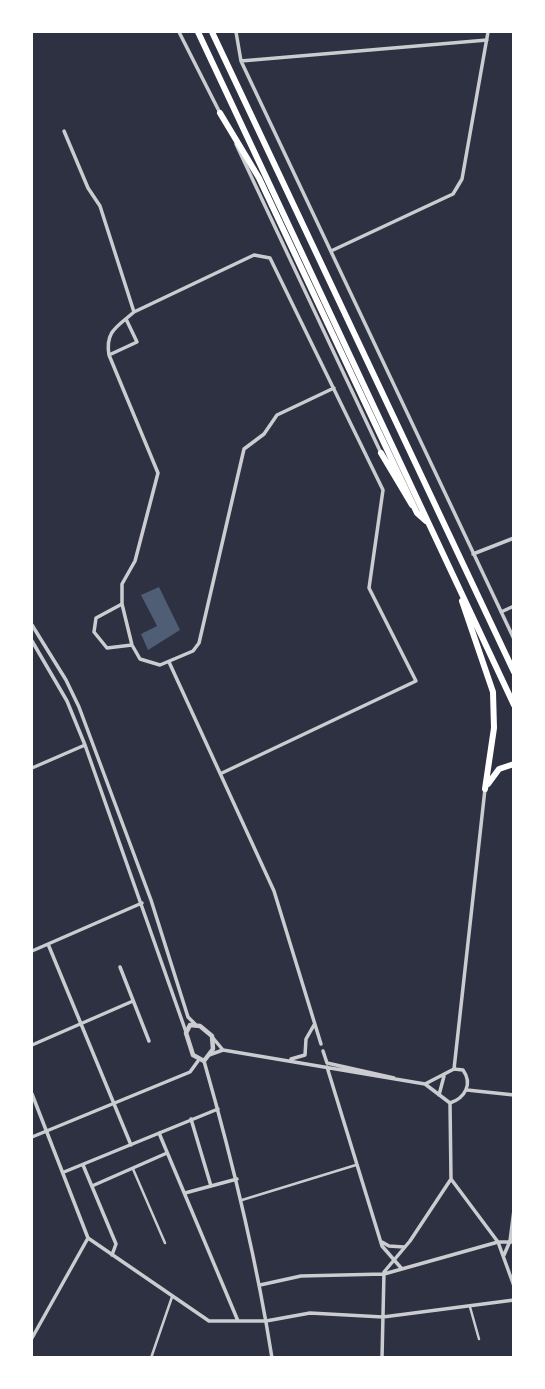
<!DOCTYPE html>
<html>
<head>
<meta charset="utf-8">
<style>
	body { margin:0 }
	#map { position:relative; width:545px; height:1389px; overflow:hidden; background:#2d3142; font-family:Jost,sans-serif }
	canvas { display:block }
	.frame { position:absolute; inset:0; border:33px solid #fff; pointer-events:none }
</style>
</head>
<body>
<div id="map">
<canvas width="545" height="1389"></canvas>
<div class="frame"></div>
</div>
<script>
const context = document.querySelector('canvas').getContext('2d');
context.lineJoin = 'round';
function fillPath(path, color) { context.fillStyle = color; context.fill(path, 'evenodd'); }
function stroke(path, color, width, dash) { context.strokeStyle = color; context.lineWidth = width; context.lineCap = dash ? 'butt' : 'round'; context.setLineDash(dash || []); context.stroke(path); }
const water = new Path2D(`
	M159 587 180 630 148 650 141 634 157 626 141 595Z`);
const pedestrian = new Path2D(`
	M133 1169 165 1243
	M242 1200 356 1165
	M470 1307 479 1339
	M151 1358 172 1297`);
const minor = new Path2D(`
	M179 32 220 113
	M236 32 241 61 514 639
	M241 61 487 40
	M64 131 88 188 100 206 134 312 254 255 270 258 383 490 369 588 416 681 222 773
	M236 144 381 453
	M331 251 453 194 462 179 488 32
	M134 312C117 327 105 331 109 355L158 473 135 561 122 584V604L132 645 140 659 160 665 193 651 199 643 244 449 264 434 277 415 334 388
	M109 355 137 342 126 319
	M473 554 514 538
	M122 604 96 618 94 632 107 648 132 645
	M501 612 514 606
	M32 625 66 680 79 707 151 900 188 1017 195 1024
	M32 641 67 701 85 745 186 1032
	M169 662 274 891 321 1044
	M32 768 85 745
	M48 944 131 1145
	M32 951 142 903
	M120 967 149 1041
	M213 1038 223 1050
	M32 1045 133 1001
	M223 1050 425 1084 450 1103
	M323 1051 327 1063 394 1078
	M209 1055 223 1050
	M291 1059 305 1055 306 1039 314 1025
	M204 1061C232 1159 256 1256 272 1358
	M327 1067 382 1246 402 1269
	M454 1069 485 789
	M425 1084 454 1069 463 1070C473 1084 465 1098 450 1103
	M467 1090 514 1095
	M32 1094 88 1238 209 1321H266L310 1313 383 1317 514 1300
	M439 1095 444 1076
	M191 1119 211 1186
	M159 1133 238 1321
	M32 1137 190 1072 198 1061
	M83 1165 116 1244 112 1255
	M64 1172 218 1109
	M451 1179 498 1242 514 1286
	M92 1186 167 1153
	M185 1193 237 1179
	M382 1242 389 1246 404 1247
	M504 1255 510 1241 514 1210
	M260 1285 301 1276 384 1274 498 1242H514
	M32 1338 88 1238
	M382 1358 384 1272 410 1241 451 1179 450 1103`);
const tertiary = new Path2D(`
	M190 1025 200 1026 212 1036 213 1049 204 1061 193 1055 186 1033Z`);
const motorway = new Path2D(`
	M198 32 514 705
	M212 32 514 672
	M220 113 259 178 417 513 426 521
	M381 453 412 505
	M462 601 493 692 494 728 485 789
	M488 784 499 769 514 764`);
fillPath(water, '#4f5d75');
stroke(pedestrian, '#caccd0', 2.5);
stroke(minor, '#caccd0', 3.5);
stroke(tertiary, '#caccd0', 4.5);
stroke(motorway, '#fff', 6);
</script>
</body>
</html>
